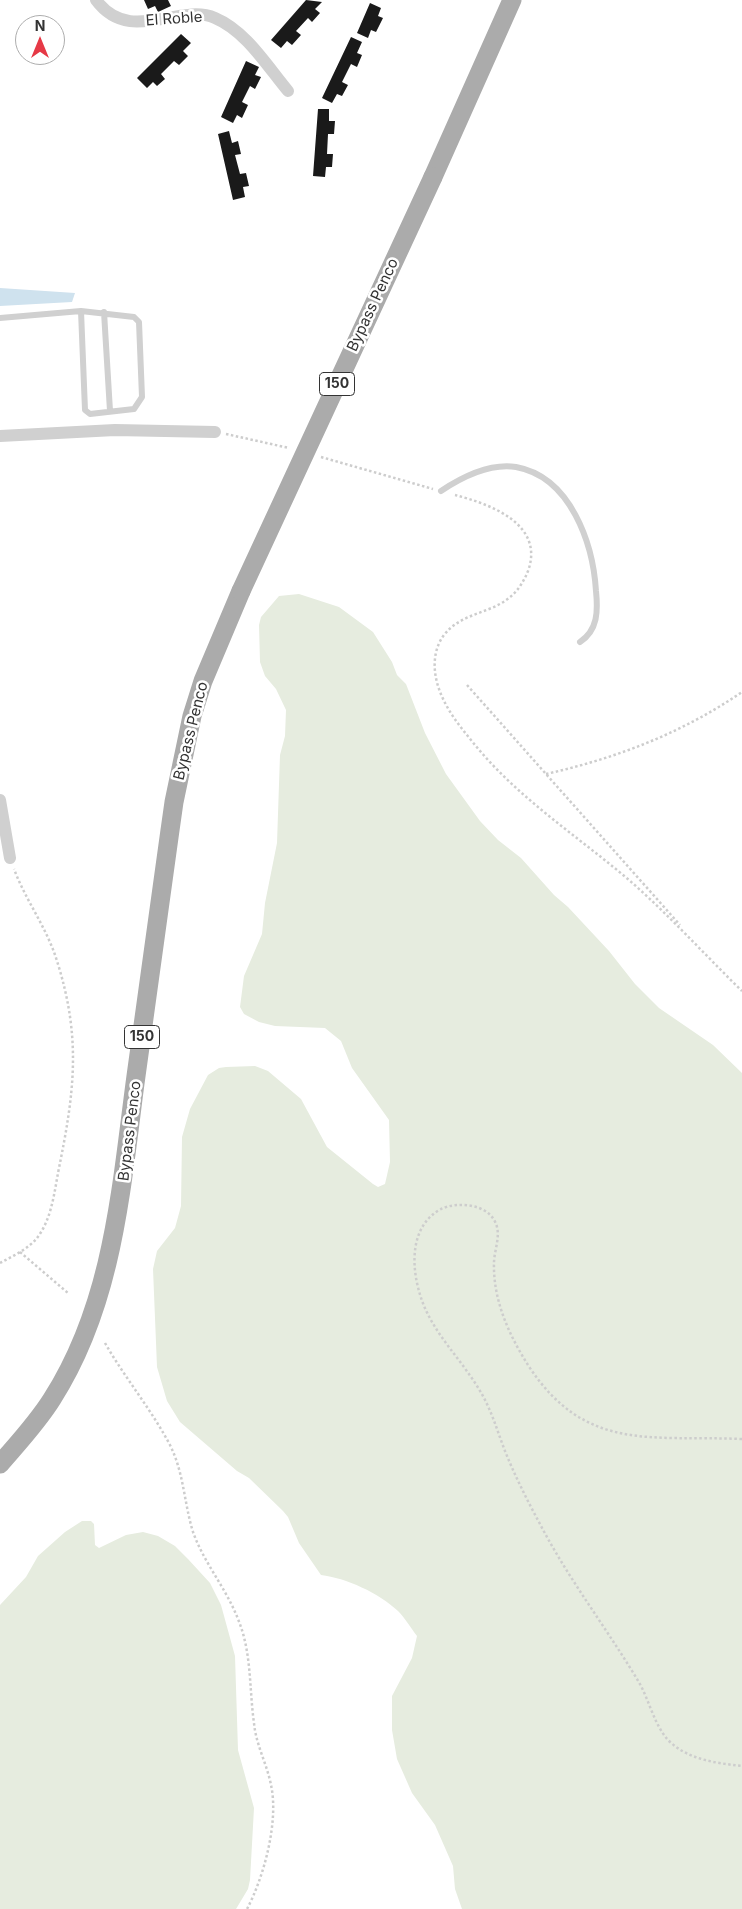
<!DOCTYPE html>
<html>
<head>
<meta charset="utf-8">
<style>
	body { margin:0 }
	#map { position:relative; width:742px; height:1909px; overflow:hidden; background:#fff; font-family:Inter,sans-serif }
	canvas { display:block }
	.north { position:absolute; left:15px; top:15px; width:50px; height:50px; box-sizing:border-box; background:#fff; border:1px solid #adadad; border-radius:50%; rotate:0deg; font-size:14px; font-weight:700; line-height:20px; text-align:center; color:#333 }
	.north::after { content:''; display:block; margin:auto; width:18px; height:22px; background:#e63946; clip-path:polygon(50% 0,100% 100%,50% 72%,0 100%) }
</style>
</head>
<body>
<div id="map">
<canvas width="742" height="1909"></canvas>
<div class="north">N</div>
</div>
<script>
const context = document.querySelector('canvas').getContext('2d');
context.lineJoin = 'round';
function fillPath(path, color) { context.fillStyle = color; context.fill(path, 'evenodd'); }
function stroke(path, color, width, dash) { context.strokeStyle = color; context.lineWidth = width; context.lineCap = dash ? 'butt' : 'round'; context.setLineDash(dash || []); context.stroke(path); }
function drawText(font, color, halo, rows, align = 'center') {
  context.font = font + ' Inter,sans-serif'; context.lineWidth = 5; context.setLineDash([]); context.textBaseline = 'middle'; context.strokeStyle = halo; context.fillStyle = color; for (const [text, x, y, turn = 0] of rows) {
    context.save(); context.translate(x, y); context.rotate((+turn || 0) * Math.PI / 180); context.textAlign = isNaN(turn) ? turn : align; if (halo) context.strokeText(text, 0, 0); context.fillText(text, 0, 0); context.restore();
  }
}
const green = new Path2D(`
	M299 594 339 607 373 632 392 662 397 675 406 684 425 733 446 774 480 821 498 840 521 858 554 895 568 907 609 951 635 984 659 1008 713 1045 742 1073V1909H462L455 1889 453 1866 435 1825 412 1793 397 1759 392 1730V1696L412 1658 417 1636C411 1628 405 1618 398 1611 379 1593 346 1578 321 1575L299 1543 288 1517 283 1511 249 1478 237 1471 180 1422 167 1401 157 1367 153 1269 157 1251 175 1228 181 1206 182 1137 190 1109 208 1075 219 1068 226 1067 255 1066 268 1071 301 1099 327 1147 373 1184 378 1187 385 1184 390 1162 389 1120 352 1068 341 1041 325 1028 275 1026 259 1022 244 1014 240 1007 244 976 262 934 265 903 277 843 280 755 285 736 286 710 276 689 265 676 260 662 259 625 261 617 279 596Z
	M82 1521H91L94 1524 95 1545 99 1548 126 1535 143 1532 158 1536 175 1546 188 1559 210 1583 221 1605 235 1656 238 1750 254 1808 250 1880 248 1889 236 1909H0V1605L26 1577 38 1556 65 1532Z`);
const water = new Path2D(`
	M0 288 75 293 72 302 0 306Z`);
const building = new Path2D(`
	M144 0H168L171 6 158 12 155 6 148 9Z
	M306 0 322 2 315 9 320 13 312 22 308 18 296 31 301 35 292 45 287 41 281 48 271 40Z
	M370 3 381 8 378 16 383 18 376 32 371 30 368 38 357 33Z
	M181 34 191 43 183 51 188 56 179 65 174 61 161 74 165 79 157 86 153 82 147 88 137 78Z
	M351 37 362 42 357 53 362 55 357 67 351 64 342 82 348 85 342 96 337 94 332 103 322 98Z
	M246 61 259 67 255 75 261 77 255 89 250 86 242 102 248 105 242 118 237 115 233 123 221 117Z
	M318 109H329V121H335L334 134H328L327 154H333L332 167H326L325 177 313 176Z
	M229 131 232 143 238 141 241 154 235 155 240 174 246 173 249 186 243 187 245 197 233 200 218 134Z`);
const path = new Path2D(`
	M226 434 289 448
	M321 457 433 489
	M455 495C490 504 545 524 528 571 524 581 518 591 509 598 489 614 461 613 444 635 432 651 433 672 439 689 446 709 458 724 471 740 516 797 575 834 629 880 669 915 704 954 742 991
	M467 685 680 925
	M546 774C617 758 682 733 742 692
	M20 1252 68 1293
	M0 1263C13 1256 28 1249 37 1238 51 1220 54 1195 58 1173 74 1094 82 1040 57 961 47 928 26 901 14 869
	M105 1343C125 1378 151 1409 170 1445 184 1473 184 1503 193 1532 204 1563 226 1588 238 1619 252 1653 249 1688 254 1723 256 1745 267 1764 271 1785 279 1821 264 1877 247 1909
	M742 1439C651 1435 585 1453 528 1365 509 1335 493 1300 494 1263 494 1251 501 1236 496 1224 489 1204 458 1201 441 1209 411 1225 411 1263 419 1291 430 1333 464 1360 484 1398 493 1415 498 1433 505 1451 515 1476 527 1500 540 1524 568 1578 605 1626 637 1679 649 1698 653 1723 668 1740 688 1760 716 1763 742 1766`);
const service = new Path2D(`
	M81 311 134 317 139 322 142 397 134 409 90 414 85 410Z
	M104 312 110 411
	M0 318 81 311
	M441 491C462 477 490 463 516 467 571 477 593 544 596 591 598 611 598 630 580 642`);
const minor = new Path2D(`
	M96 0C130 46 179 2 215 18 246 31 267 66 288 91
	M0 436 115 430 215 432
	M0 800 10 858`);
const primary = new Path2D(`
	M433 177 512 0
	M0 1464C18 1443 37 1423 52 1399 114 1302 121 1187 136 1076 149 984 161 893 174 802L192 716 203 681 241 591`);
const primaryBridge = new Path2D(`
	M241 591 433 177`);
const shields = [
	[337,384,35],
	[142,1037,35]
];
const shieldNames = [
	["150",337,384],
	["150",142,1037]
];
const streetNames = [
	["El Roble",174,19,-4],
	["Bypass Penco",373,305,-65],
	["Bypass Penco",191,731,-76],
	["Bypass Penco",130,1131,-83]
];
fillPath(green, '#e6ecdf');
fillPath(water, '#cfe2ee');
fillPath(building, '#1a1a1a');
stroke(path, '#cdcdcd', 2.5, [2.5, 2.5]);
stroke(service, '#d0d0d0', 6);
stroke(minor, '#d0d0d0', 12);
stroke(primary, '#ababab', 19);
stroke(primaryBridge, '#ababab', 19);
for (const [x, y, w] of shields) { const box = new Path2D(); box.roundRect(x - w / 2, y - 11.5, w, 23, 4); context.fillStyle = '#fff'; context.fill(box); stroke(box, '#333', 1); }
drawText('bold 14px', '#333', null, shieldNames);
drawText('15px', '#333', '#fff', streetNames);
</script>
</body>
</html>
